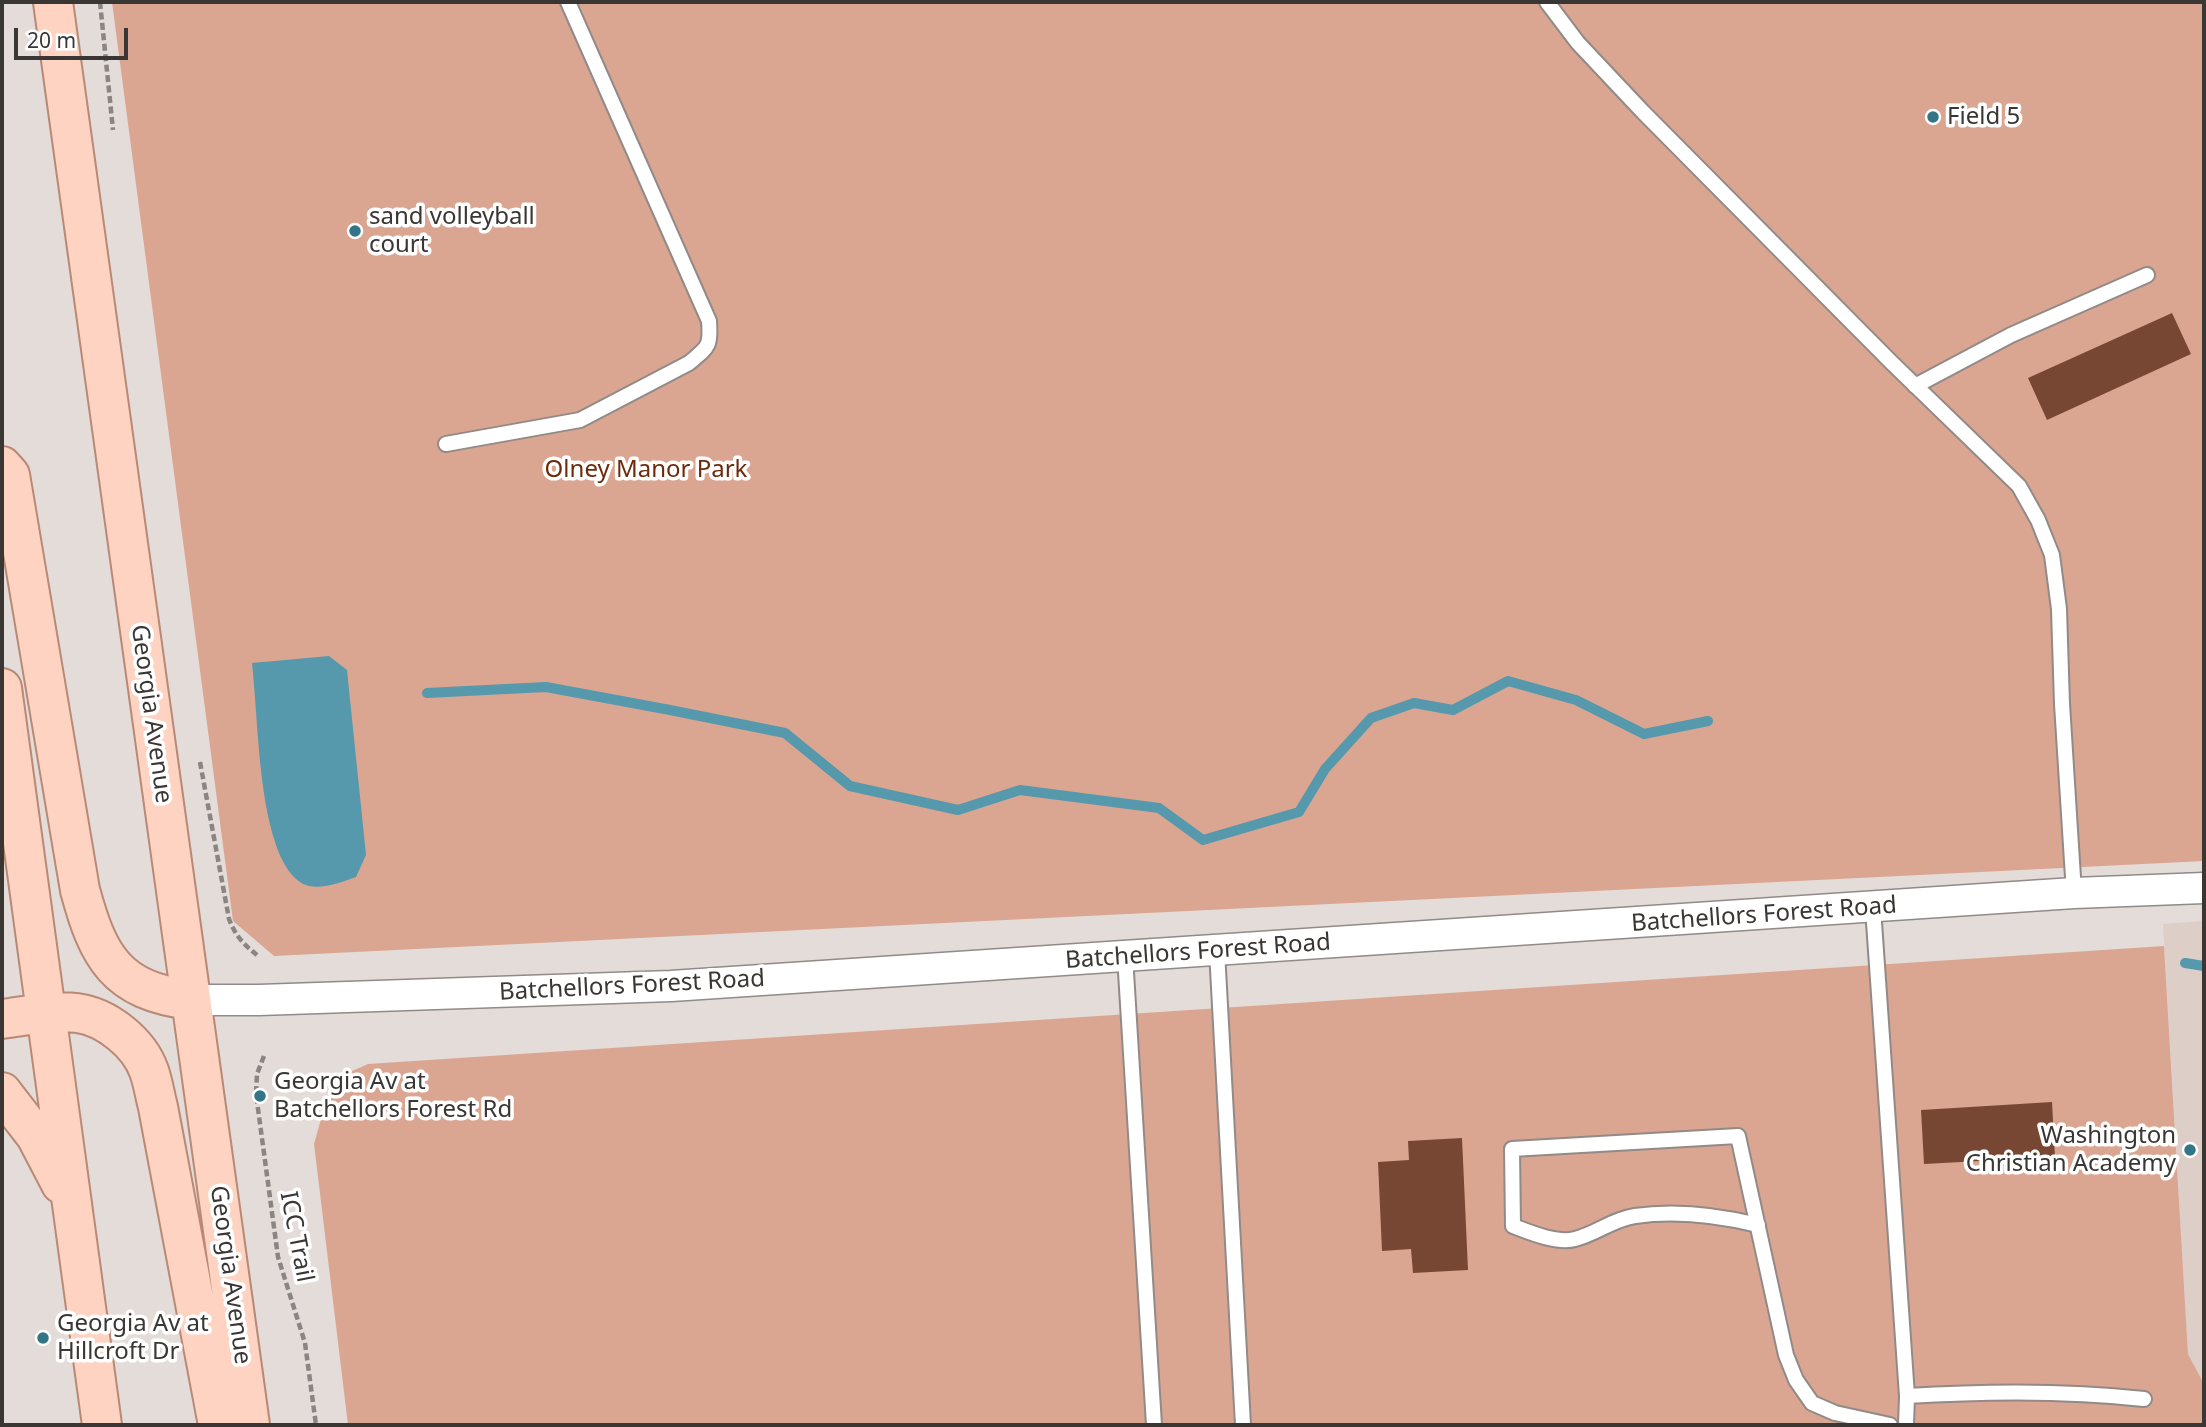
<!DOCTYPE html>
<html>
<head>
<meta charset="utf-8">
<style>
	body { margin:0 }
	#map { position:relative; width:2206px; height:1427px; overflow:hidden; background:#e4dcd9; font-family:"Noto Sans",sans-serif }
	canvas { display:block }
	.frame { position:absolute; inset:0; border:4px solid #393634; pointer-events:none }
	.scale { position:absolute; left:14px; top:28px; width:114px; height:32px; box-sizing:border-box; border:4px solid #393634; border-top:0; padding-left:9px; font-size:21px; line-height:24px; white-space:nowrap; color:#393634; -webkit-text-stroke:5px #fff; paint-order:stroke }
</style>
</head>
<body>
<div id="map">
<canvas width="2206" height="1427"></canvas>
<div class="frame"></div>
<div class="scale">20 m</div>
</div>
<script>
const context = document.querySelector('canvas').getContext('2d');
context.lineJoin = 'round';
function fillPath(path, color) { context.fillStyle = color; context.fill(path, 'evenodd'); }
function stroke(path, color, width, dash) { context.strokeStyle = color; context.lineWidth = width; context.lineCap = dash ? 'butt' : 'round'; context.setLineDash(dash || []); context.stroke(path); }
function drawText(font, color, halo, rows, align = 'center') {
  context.font = font + ' "Noto Sans",sans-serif'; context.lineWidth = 7; context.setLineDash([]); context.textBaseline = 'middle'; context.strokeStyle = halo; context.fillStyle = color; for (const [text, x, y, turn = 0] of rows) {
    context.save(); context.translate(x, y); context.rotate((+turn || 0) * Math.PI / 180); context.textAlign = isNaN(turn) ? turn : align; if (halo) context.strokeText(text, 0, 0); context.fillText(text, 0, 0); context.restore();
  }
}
const built = new Path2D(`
	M2204 921V1384L2188 1354 2163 924Z`);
const green = new Path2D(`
	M112 2H2204V861L274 956 233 921Z
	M2164 946 2188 1354 2204 1384V1425H348L314 1144 332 1080 368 1064Z`);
const water = new Path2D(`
	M329 656 347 670 366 855 356 877C342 882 324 889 309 886 292 882 281 860 276 845 258 792 258 720 252 663Z`);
const stream = new Path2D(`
	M427 693 546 687 670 710 785 733 850 786 958 810 1020 790 1159 808 1203 840 1299 812 1325 769 1371 718 1414 703 1453 710 1508 681 1576 700 1644 734 1708 721
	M2185 963 2204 966`);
const building = new Path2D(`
	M2172 313 2191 354 2047 420 2028 378Z
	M2052 1102 2055 1157 1924 1164 1921 1110Z
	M1462 1138 1468 1270 1413 1273 1411 1249 1382 1251 1378 1162 1409 1160 1408 1141Z`);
const path = new Path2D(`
	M100 2 113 130
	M200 762 229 919C235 935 243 944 257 955
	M264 1056 257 1074 256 1094 278 1257 305 1343 316 1425`);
const service = new Path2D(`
	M1547 2 1578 43 1643 112 1891 362 2019 486 2038 520 2052 555 2059 609 2062 704 2074 893
	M1915 386 2011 335 2147 275
	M446 444 580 420 689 363C708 347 711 347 709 321L568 2
	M1873 908 1907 1396 1906 1425
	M1217 951 1243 1425
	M1125 956 1154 1425
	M1758 1225C1717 1215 1677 1210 1635 1216 1613 1219 1596 1234 1575 1239 1557 1244 1529 1232 1513 1226L1512 1149 1738 1136 1786 1355 1796 1380 1812 1403 1835 1413 1890 1425
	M1907 1396C1987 1391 2065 1390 2144 1399`);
const minor = new Path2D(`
	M191 1000H259L671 986 2074 893 2204 888`);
const primary = new Path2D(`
	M53 2 250 1425
	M2 466 10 475 80 890C98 957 116 991 191 1000
	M2 688 102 1425
	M2 1019C26 1016 52 1010 77 1013 107 1017 139 1043 149 1071 153 1082 155 1096 158 1107L218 1425
	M2 1092 36 1136 61 1184`);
const markers = [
	[1933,117,7,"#337587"],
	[355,231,7,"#337587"],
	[260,1096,7,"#337587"],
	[2190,1150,7,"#337587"],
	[43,1338,7,"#337587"]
];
const poiNames = [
	["Field 5",1947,117],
	["sand volleyball",369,217],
	["court",369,245],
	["Georgia Av at",274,1082],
	["Batchellors Forest Rd",274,1110],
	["Washington",2176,1136,"right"],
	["Christian Academy",2176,1164,"right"],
	["Georgia Av at",57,1324],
	["Hillcroft Dr",57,1352]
];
const parkNames = [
	["Olney Manor Park",646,470]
];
const streetNames = [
	["Georgia Avenue",151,714,82],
	["Batchellors Forest Road",1764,915,-4],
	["Batchellors Forest Road",1198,952,-4],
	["Batchellors Forest Road",632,986,-3],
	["ICC Trail",296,1237,79],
	["Georgia Avenue",230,1275,82]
];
fillPath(built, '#decec8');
fillPath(green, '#daa692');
fillPath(water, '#5699ac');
stroke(stream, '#5699ac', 10);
fillPath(building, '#784734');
stroke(service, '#918a87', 18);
stroke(minor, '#918a87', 33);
stroke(primary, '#b98976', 42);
stroke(path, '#8a8482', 4.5, [7, 3.5]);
stroke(service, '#fff', 14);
stroke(minor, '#fff', 30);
stroke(primary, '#fed3c2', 38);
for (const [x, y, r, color] of markers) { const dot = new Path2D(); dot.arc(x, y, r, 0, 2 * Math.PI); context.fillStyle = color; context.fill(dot); stroke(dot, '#fff', 2.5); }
drawText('24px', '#393634', '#fff', poiNames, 'left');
drawText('24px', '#6d2a0b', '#fff', parkNames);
drawText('24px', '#393634', '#fff', streetNames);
</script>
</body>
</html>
